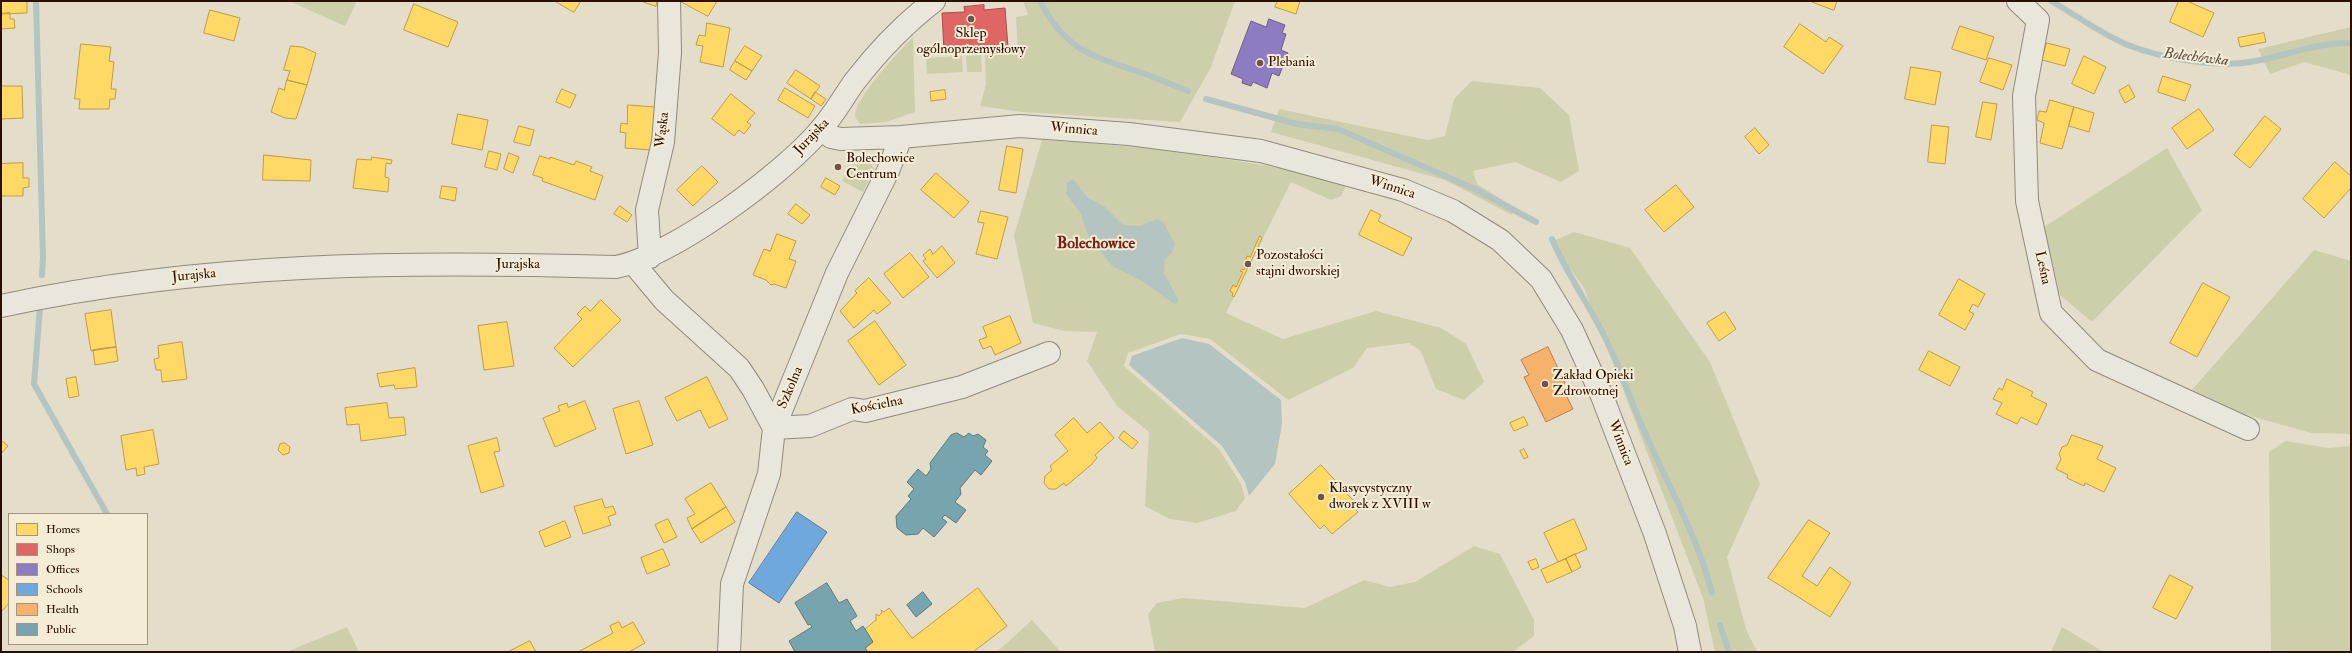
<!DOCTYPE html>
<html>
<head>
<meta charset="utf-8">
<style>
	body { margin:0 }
	#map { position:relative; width:2352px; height:653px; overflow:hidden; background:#e4ddca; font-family:"IM FELL Double Pica",serif }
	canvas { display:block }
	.frame { position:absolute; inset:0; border:2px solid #2b0f00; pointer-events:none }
	.legend { position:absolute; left:8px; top:513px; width:140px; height:132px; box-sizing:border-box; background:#f4ecd5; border:1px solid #a49480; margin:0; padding:5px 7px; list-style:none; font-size:12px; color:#2b0f00 }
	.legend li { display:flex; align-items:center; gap:8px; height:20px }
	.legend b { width:20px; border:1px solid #a49480 }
</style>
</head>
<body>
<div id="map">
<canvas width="2352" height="653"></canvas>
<div class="frame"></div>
<ul class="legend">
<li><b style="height:11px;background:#ffd966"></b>Homes</li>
<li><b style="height:11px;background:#e06666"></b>Shops</li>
<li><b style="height:11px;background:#8e7cc3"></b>Offices</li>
<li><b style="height:11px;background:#6fa8dc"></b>Schools</li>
<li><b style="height:11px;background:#f6b26b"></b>Health</li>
<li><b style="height:11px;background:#76a5af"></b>Public</li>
</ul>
</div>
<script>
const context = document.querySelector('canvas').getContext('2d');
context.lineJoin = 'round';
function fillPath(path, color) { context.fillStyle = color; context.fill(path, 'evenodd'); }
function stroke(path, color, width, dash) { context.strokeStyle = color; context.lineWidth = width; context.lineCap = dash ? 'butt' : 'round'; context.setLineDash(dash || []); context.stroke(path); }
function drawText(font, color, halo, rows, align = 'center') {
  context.font = font + ' "IM FELL Double Pica",serif'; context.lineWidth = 4; context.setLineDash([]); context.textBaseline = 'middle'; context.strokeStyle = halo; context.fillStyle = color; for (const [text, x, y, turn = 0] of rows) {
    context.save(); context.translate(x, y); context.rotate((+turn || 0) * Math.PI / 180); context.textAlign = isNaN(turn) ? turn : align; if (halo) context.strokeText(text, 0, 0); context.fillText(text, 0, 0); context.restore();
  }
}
const green = new Path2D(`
	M289 1H357L345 26Z
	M1023 1H1235L1211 67 1180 122 1022 112 980 106 986 84 985 55 1018 53 1016 17 1028 15Z
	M2351 27V75L2304 62 2270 74 2258 49Z
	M913 37 915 112 886 122 860 124 855 117C854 98 899 52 913 37Z
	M981 55 982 72H967L966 56Z
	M962 56 963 72 927 74 926 58Z
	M1472 81 1540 88 1569 115 1579 171 1561 182 1515 162 1473 171 1477 184 1515 208 1512 215 1445 180 1271 132 1279 109 1428 140 1445 136 1454 99Z
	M1042 140C1142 145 1244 159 1343 181L1345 188 1341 196 1331 200 1291 182 1226 313 1283 339 1376 311 1441 328 1466 344 1484 382 1464 400 1436 389 1421 351 1409 343 1367 348 1353 368 1288 400 1210 339 1181 334 1128 353 1124 366 1219 449 1241 484 1245 498 1236 511 1197 523 1170 519 1145 506 1149 432 1117 406 1087 361 1097 332 1065 331 1033 323 1014 236Z
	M2167 148 2202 210 2092 322 2060 295 2044 227Z
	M870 163 874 169 863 192 842 181 852 165Z
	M1574 232 1630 248 1710 362 1760 484 1727 557 1746 629 1757 652H1715L1703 598 1584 288 1551 242Z
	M2314 250 2351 261V434L2311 433 2244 414 2192 390Z
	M2286 441 2328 448 2351 446V652H2271L2269 452Z
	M1474 546 1500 554 1534 620V636L1513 652H1155L1148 614 1157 603 1183 598 1305 608 1364 580 1390 587 1415 582Z
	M1032 620 1061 652H997Z
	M347 627 359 652H286Z
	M2062 627 2104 652H2051Z`);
const water = new Path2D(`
	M1073 179 1088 198 1105 207 1123 225 1139 226 1157 219 1164 223 1175 244 1172 253 1165 259 1164 273 1178 299 1177 303 1174 304 1145 283 1112 266 1087 233 1081 214 1066 194 1067 183Z
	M1182 338 1209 344 1281 400 1282 424 1275 464 1249 496 1245 482 1222 446 1129 365 1132 356Z`);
const homes = new Path2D(`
	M1 1H27V13L1 14Z
	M555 1H581L574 12Z
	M641 1H657L656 6Z
	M680 1H717L708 16Z
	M1278 1H1300L1296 14 1275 7Z
	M1810 1H1837L1834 10Z
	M2179 1H2187L2214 13 2203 37 2170 22Z
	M414 4 458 22 448 47 404 30Z
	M210 10 240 18 234 41 204 33Z
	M10 13V19H14L15 28 1 29V14Z
	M707 23 730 28 723 67 700 62 703 46 696 45 699 35 705 36Z
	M1800 24 1826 42 1829 37 1843 46 1823 74 1784 47Z
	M1960 26 1994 37 1986 60 1952 49Z
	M2264 33 2266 42 2240 47 2238 38Z
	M2047 43 2070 49 2065 66 2042 60Z
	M81 44 111 47 109 61 114 62 111 89H116L115 99H110L109 109H79L80 99H75Z
	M291 46 302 47 316 53 307 85 287 80 290 71 284 70Z
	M745 46 762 56 752 71 735 61Z
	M2084 56 2106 67 2094 94 2072 84Z
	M1989 58 2012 65 2003 90 1980 82Z
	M735 61 752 71 746 80 730 70Z
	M1911 67 1941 72 1935 105 1905 99Z
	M796 70 820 86 811 99 787 83Z
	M2163 76 2191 85 2185 101 2158 92Z
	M287 80 307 85 296 119 285 118 271 112 279 88 284 90Z
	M2129 85 2135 97 2125 103 2119 91Z
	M1 86H22L23 118 1 119Z
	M785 88 815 106 808 118 778 100Z
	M562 89 576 95 570 108 556 102Z
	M945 90 946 99 931 101 930 92Z
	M815 92 826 99 821 106 811 99Z
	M731 94 755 113 747 122 751 125 744 134 739 130 734 136 712 119Z
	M2050 100 2074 107 2062 149 2040 143 2044 123 2037 120 2039 111 2046 112Z
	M1983 102 1997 104 1991 140 1976 137Z
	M628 105 655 107 652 150 625 148 626 133 620 132 621 123 627 124Z
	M2074 107 2094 113 2089 132 2069 126Z
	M2199 109 2214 130 2187 149 2172 128Z
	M458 114 488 120 482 150 452 144Z
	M2265 116 2281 129 2250 168 2234 155Z
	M1932 125 1949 127 1945 164 1928 162Z
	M519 126 534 130 530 146 514 142Z
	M1755 128 1769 145 1759 154 1745 137Z
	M1007 146 1023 149 1016 193 999 190Z
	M489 151 501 154 497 170 485 167Z
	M509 153 519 157 513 173 504 169Z
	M264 155 311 160 310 181 263 180Z
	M540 156 550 159V157L574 165 576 161 592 167 590 171 603 176 595 200 542 181 543 178 533 175Z
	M372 157 392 160 391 164 386 163 385 177 389 178 388 192 353 188 357 159 371 160Z
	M2335 162 2351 176V188L2324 218 2303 199Z
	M23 163V178H29V187L23 188V196H1V164Z
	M702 166 718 182 693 206 677 190Z
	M936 173 969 202 954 218 921 190Z
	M826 178 840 186 835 195 821 187Z
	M1676 185 1694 207 1664 232 1645 210Z
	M442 186 457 188 455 201 440 198Z
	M796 204 810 215 802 224 788 214Z
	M620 206 632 215 627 222 614 214Z
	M1371 210 1381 215 1378 221 1412 238 1403 256 1359 235Z
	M981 211 1008 217 997 259 976 254 984 223 978 222Z
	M777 234 796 241 789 259 796 261 786 288 774 284 771 285 766 280 753 275 764 249 770 251Z
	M1260 236 1262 238 1234 297 1232 296 1233 293 1230 291 1233 285 1236 287 1243 272 1240 271 1242 269 1244 270 1249 260 1246 259 1247 256 1250 257Z
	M942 246 955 263 937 278 923 261 926 259 923 255 930 249 933 254Z
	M910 253 929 277 903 298 884 274Z
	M869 278 891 303 877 314 874 310 854 328 840 311 857 293 855 291Z
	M1959 279 1985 294 1978 307 1973 304 1969 311 1974 314 1965 330 1939 315Z
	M2203 283 2230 297 2197 357 2170 343Z
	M601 300 621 320 573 367 554 348 582 319 577 314 585 306 590 311Z
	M111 310 116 347 91 351 85 314Z
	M1725 312 1736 329 1719 341 1707 323Z
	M1010 316 1021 343 995 355 991 346 983 349 979 340 987 337 983 327Z
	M875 321 906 365 879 385 848 341Z
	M507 322 514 366 484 370 478 326Z
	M182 342 187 379 162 382 161 370H156L154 359 159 358 158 346Z
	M116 347 118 361 95 365 93 350Z
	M1929 351 1960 367 1950 386 1919 370Z
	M415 368 417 387 395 389 394 385 380 387 377 374Z
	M76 377 79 396 69 398 66 379Z
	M707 377 728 419 709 428 700 410 677 421 665 398Z
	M2007 379 2033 392 2031 396 2047 404 2037 425 2021 417 2017 424 1996 414 2002 403 1993 399 1999 388 2002 390Z
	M585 401 596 429 555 447 543 418 560 411 558 406 567 403 568 407Z
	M639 401 653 445 626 454 613 409Z
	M387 403 389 418 404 417 406 435 361 441 359 424 347 425 345 408Z
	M1524 417 1528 425 1514 431 1510 423Z
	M1074 418 1087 433 1100 422 1114 438 1095 455 1097 458 1091 465 1066 486 1064 483 1056 489H1049L1044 483 1045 476 1052 470 1050 466 1068 451 1055 435Z
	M153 430 159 464 144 467 145 474 137 476 136 468 126 470 121 436Z
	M1124 431 1138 442 1132 449 1119 438Z
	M2072 435 2103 446 2097 459 2116 468 2104 492 2085 483 2084 486 2067 478 2068 475 2056 469 2061 459 2059 454 2062 447 2067 445Z
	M497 438 500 451 494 452 504 486 481 493 468 446Z
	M2 441 8 446 1 454V442Z
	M285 443 290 447 289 453 283 455 278 450 280 444Z
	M1524 449 1528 457 1524 459 1520 451Z
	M1321 465 1353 500 1350 503 1358 512 1332 534 1324 525 1320 529 1289 494Z
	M711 483 726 507 692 529 687 518 695 514 685 499Z
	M602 499 605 508 613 506 616 514 608 517 611 525 583 534 574 507Z
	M726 507 735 522 701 543 692 529Z
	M668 519 677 537 664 543 655 525Z
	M1574 519 1587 549 1558 562 1544 533Z
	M1809 520 1830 533 1802 576 1817 586 1830 567 1851 583 1830 617 1768 578Z
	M565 521 571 537 545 547 539 532Z
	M663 549 670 565 647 574 641 558Z
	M1575 554 1581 567 1572 572 1566 559Z
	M1536 559 1539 567 1532 570 1528 562Z
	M1566 559 1572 572 1547 583 1541 570Z
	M1 575 9 580V603L1 612Z
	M2170 575 2193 587 2176 619 2153 608Z
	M978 588 1007 626 973 652H868L865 648 873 642 865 629 876 620V614L879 616 882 612 881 610 884 612 889 608 912 638Z
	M619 622 622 628 633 622 645 643 629 652H578L613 633 610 626Z
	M530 641 536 652H508Z`);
const shops = new Path2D(`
	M984 5V10L1005 8 1008 47 944 51 942 13 965 12 964 7Z`);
const offices = new Path2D(`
	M1269 19 1285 25 1282 33 1286 34 1281 50 1288 53 1279 76 1272 73 1267 88 1253 82 1251 86 1242 83 1243 79 1231 74 1251 21 1266 27Z`);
const schools = new Path2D(`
	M797 512 827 532 779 603 749 583Z`);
const health = new Path2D(`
	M1548 347 1565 383 1561 385 1573 409 1546 422 1524 377 1529 375 1521 360Z`);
const public = new Path2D(`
	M957 433 964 437 969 433 973 436 978 434 986 440 983 447 988 451 985 455 992 461 981 475 975 470 960 488 961 494 955 502 966 510 956 523 945 515 942 518 947 522 934 537 923 528 918 534 906 535 897 528 896 516 911 499 908 496 914 489 907 482 918 469 926 476 931 469 930 463 951 435Z
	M827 583 839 603 847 599 857 616 850 621 856 631 863 626 873 642 865 648 868 652H795L789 641 812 627 810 624 808 625 795 603Z
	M923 592 932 604 916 617 907 605Z`);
const stream = new Path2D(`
	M36 1 43 257 42 275
	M1040 1C1067 54 1097 57 1148 75 1161 80 1175 86 1188 91
	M2051 1C2076 15 2101 34 2128 45 2161 58 2215 68 2250 62 2283 57 2316 42 2351 43
	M1206 99 1297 124 1338 129 1477 190 1536 222
	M1552 239C1568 277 1593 310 1610 348 1624 377 1633 408 1647 437 1670 489 1698 538 1712 593
	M40 307 34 384 107 514
	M1720 625 1729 652`);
const minor = new Path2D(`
	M2018 1 2038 20 2024 96 2027 201 2051 313 2097 360 2248 429
	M821 129 831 137 841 139 901 137 1020 126 1129 134 1261 151 1403 190 1453 211 1500 240 1541 279 1572 330 1602 396 1655 534 1685 626 1690 652
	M650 257 647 210 663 142 670 53 669 1
	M634 264 664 300 739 368 753 389 774 428
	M1 306C203 262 410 261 616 267 673 256 785 173 822 128 835 113 844 96 855 81 879 50 904 24 934 1
	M774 428 810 426 852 409 865 411 962 387 1049 353
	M729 652 732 584 769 474 774 428 837 273 888 171 901 137`);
const markers = [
	[971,19,4,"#6c5747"],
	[1260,63,4,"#6c5747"],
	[838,167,4,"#6c5747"],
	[1248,264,4,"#6c5747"],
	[1545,384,4,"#6c5747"],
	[1321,497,4,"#6c5747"]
];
const poiNames = [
	["Sklep",971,34,"center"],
	["ogólnoprzemysłowy",971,50,"center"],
	["Plebania",1268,63],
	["Bolechowice",846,159],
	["Centrum",846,175],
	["Pozostałości",1256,256],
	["stajni dworskiej",1256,272],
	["Zakład Opieki",1553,376],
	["Zdrowotnej",1553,392],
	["Klasycystyczny",1329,489],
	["dworek z XVIII w",1329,505]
];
const streetNames = [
	["Wąska",663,130,-83],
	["Winnica",1074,130,5],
	["Jurajska",812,137,-46],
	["Winnica",1392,188,18],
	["Jurajska",518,265],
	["Leśna",2042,268,78],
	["Jurajska",194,276,-5],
	["Szkolna",791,388,-67],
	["Kościelna",877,406,-11],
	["Winnica",1620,443,69]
];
const waterNames = [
	["Bolechówka",2196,58,7]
];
const quarterNames = [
	["Bolechowice",1096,245]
];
fillPath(green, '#cdcfab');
fillPath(water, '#b4c4c1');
fillPath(homes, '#ffd966');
stroke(homes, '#bf9c47', 1);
fillPath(shops, '#e06666');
stroke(shops, '#aa4c47', 1);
fillPath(offices, '#8e7cc3');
stroke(offices, '#705b88', 1);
fillPath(schools, '#6fa8dc');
stroke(schools, '#5b7a9a', 1);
fillPath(health, '#f6b26b');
stroke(health, '#b9814b', 1);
fillPath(public, '#76a5af');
stroke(public, '#60787a', 1);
stroke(stream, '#b4c4c1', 6);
stroke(minor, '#92897d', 24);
stroke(minor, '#e9e6dc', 22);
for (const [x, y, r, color] of markers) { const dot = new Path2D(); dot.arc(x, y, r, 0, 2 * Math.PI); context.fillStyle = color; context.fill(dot); stroke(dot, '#f4ecd5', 1.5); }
drawText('14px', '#2b0f00', '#f4ecd5', poiNames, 'left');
drawText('14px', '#2b0f00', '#f4ecd5', streetNames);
drawText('italic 15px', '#544b42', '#f4ecd5', waterNames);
drawText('bold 16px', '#7a1f14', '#f4ecd5', quarterNames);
</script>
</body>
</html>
